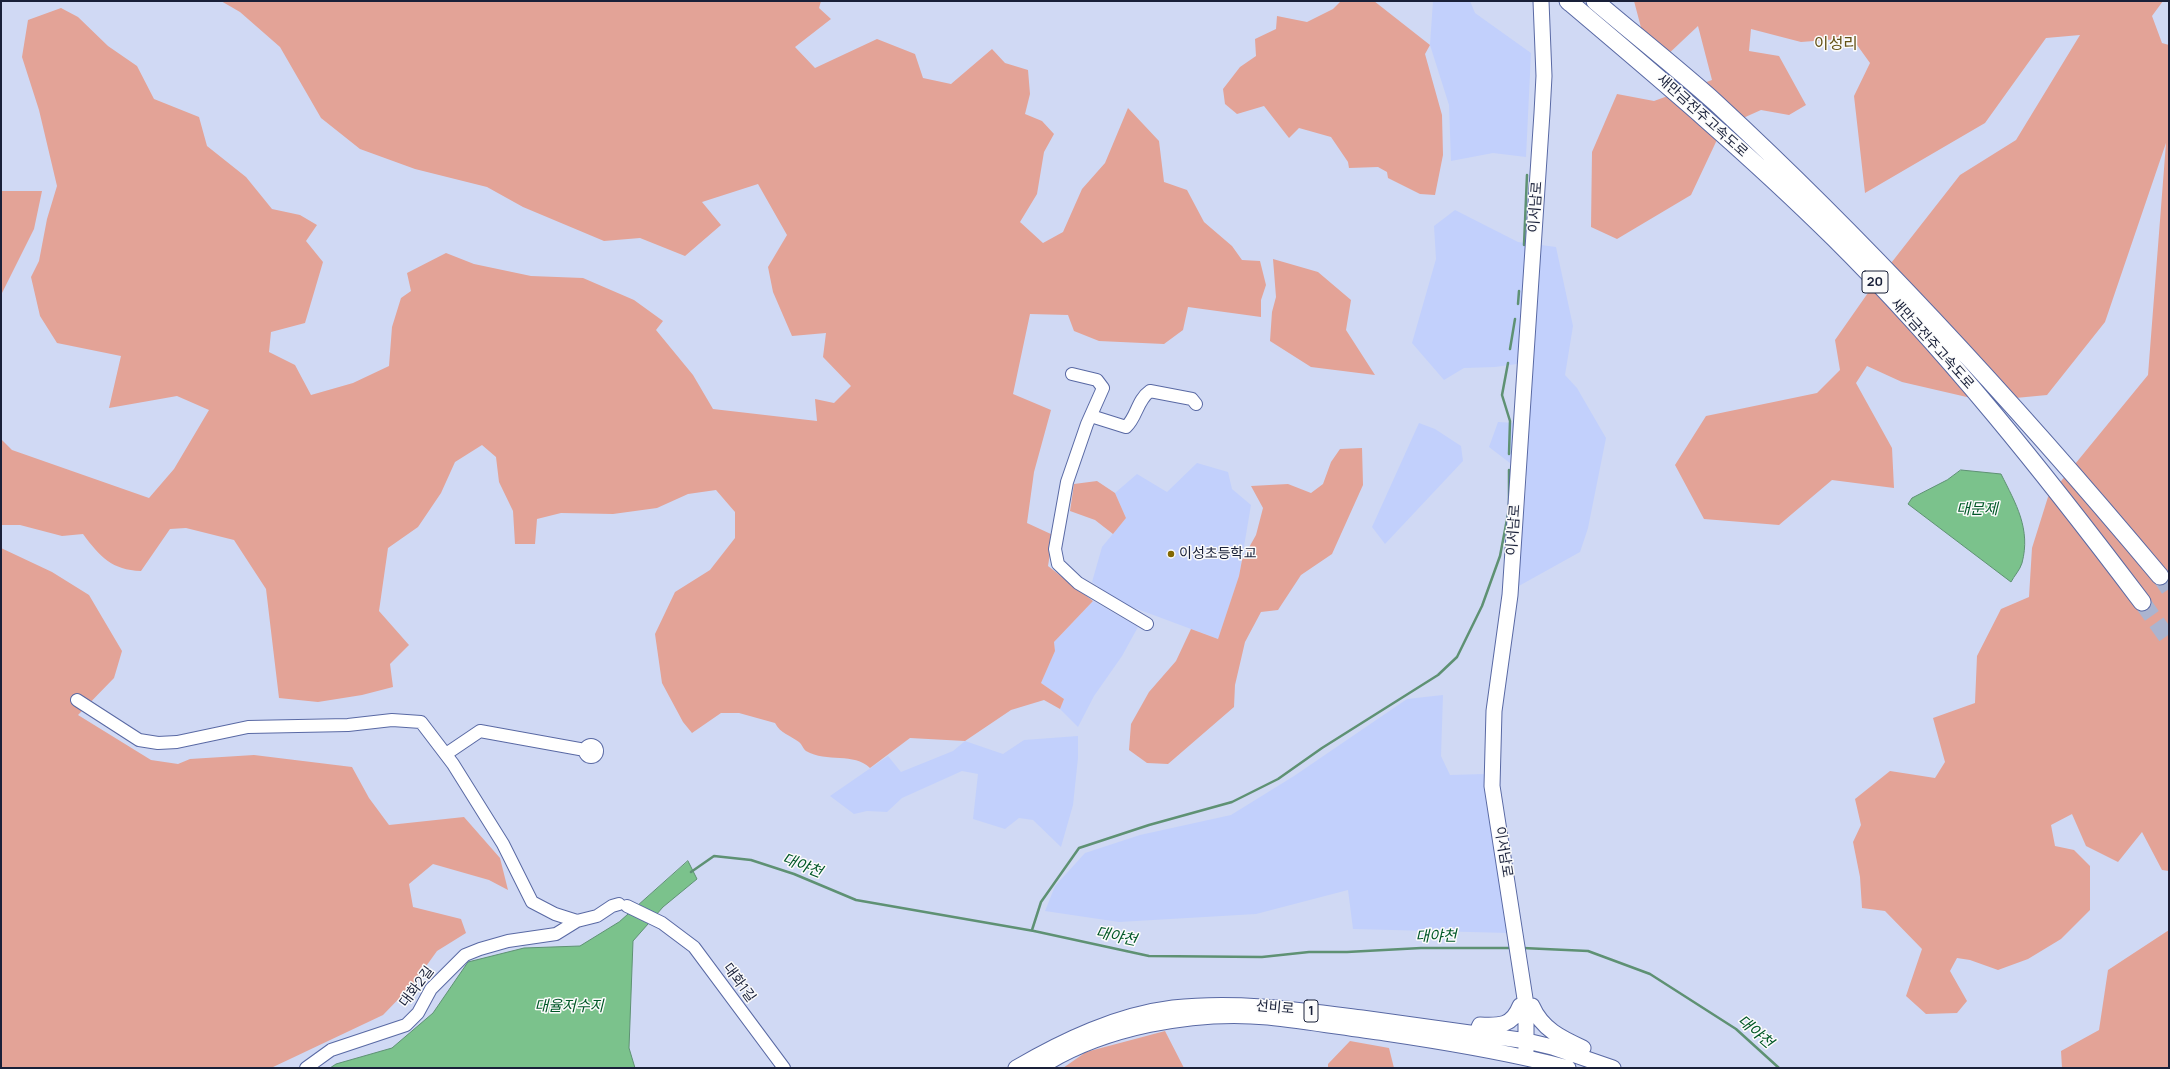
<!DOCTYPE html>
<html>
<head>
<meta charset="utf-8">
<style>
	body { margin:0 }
	#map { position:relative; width:2170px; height:1069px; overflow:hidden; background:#d0d9f4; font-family:Manrope,sans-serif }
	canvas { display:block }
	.frame { position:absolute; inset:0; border:2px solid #192039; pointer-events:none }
</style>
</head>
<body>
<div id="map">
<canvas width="2170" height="1069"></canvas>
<div class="frame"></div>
</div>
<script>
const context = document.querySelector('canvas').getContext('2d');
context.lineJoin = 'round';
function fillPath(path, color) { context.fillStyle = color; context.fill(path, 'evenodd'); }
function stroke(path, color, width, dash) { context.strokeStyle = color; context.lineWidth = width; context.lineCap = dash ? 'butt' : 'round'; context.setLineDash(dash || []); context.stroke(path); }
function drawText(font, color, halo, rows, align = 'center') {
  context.font = font + ' Manrope,"Noto Sans KR",sans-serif'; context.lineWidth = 3; context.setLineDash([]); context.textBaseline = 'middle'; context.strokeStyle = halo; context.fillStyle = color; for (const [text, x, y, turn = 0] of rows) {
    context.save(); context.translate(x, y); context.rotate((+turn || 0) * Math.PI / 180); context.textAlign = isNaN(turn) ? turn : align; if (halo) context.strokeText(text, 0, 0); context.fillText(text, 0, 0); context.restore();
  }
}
const built = new Path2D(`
	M1433 1H1470L1475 13 1531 53 1526 157 1493 153 1451 161 1449 105 1430 45Z
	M1455 210 1518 242 1556 247 1573 326 1565 375 1577 388 1606 438 1588 528 1580 552 1517 587 1527 476 1489 447 1498 422 1516 423 1517 364 1495 367 1464 368 1444 380 1412 343 1436 259 1434 226Z
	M1419 423 1435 429 1461 446 1463 461 1385 544 1372 527Z
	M1197 463 1228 472 1232 489 1251 505 1239 576 1218 639 1121 603 1092 582 1102 547 1126 518 1115 493 1137 474 1167 492Z
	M1093 601 1138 627 1122 656 1094 696 1078 727 1060 709 1064 699 1041 683 1055 651 1054 642Z
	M1443 695 1441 756 1450 775 1485 774 1486 802 1509 933 1353 929 1348 890 1256 914 1119 922 1045 911 1055 886 1085 853 1140 835 1231 815 1294 776 1407 699Z
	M1078 736V758L1073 805 1061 847 1033 820 1019 818 1005 829 973 819 978 774 962 771 902 798 887 812 867 811 854 814 830 796 888 756 901 772 953 751 965 741 1003 754 1024 740Z`);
const green = new Path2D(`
	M221 1H821L819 8 831 19 795 47 815 68 877 39 915 54 923 78 951 84 992 49 1005 63 1028 70 1030 94 1025 114 1042 121 1054 134 1044 152 1037 194 1020 222 1043 243 1063 232 1082 189 1105 163 1128 108 1159 141 1164 182 1187 190 1204 222 1232 246 1242 260 1260 261 1266 285 1261 300V317L1188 307 1183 330 1164 344 1099 341 1074 331 1068 315 1030 314 1013 394 1051 410 1034 472 1027 523 1053 535 1048 566 1093 601 1054 642 1055 651 1041 683 1064 699 1060 709 1044 700 1011 710 965 741 910 738 870 768C854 752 827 763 806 751 803 749 802 744 799 742 790 735 781 734 775 723L739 713H721L692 733 683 722 662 683 655 634 675 592 710 570 735 538V512L716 490 688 494 657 508 613 514 561 513 537 519 535 544H515L513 511 499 482 496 457 482 445 455 462 441 493 418 527 388 548 379 611 409 645 390 664 393 687 362 695 318 702 279 698 266 589 234 540 186 528 170 529 141 571C112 570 100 557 83 534L62 536 20 525H1V439L12 450 149 498 174 469 209 410 177 396 109 408 121 356 57 343 40 316 31 277 39 261 47 219 57 186 39 110 22 57 28 20 61 8 78 17 108 46 137 66 154 99 199 117 207 146 246 177 272 209 300 215 317 225 306 241 323 262 305 323 271 332 269 352 295 365 311 395 353 383 389 366 392 327 401 298 411 291 407 273 446 253 474 264 531 276 583 278 634 300 663 321 656 330 693 375 713 409 817 421 815 399 834 403 851 386 823 357 826 333 792 336 773 292 768 267 787 235 758 184 702 202 721 225 685 256 640 238 604 241 523 207 487 187 415 169 360 149 321 118 280 47 240 12Z
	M1341 1H1374L1430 45 1425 54 1442 115 1443 155 1435 195 1420 194 1388 178 1387 172 1378 167 1349 168 1348 162 1331 137 1299 128 1289 138 1264 106 1237 114 1225 104 1223 89 1240 67 1256 56 1255 39 1276 29 1277 16 1307 22 1333 9Z
	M1634 1H2163L2152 16 2162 43 2169 45V871L2162 870 2142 832 2118 862 2086 846 2072 814 2051 825 2055 846 2074 850 2090 866V910L2061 939 2028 959 1998 970 1970 960 1957 958 1950 971 1967 1001 1957 1013 1926 1014 1906 996 1922 949 1885 911 1862 908 1860 877 1853 842 1861 825 1855 799 1890 771 1935 778 1945 762 1933 718 1975 703 1977 656 2001 609 2029 597 2032 548 2048 497 2148 375 2166 143 2105 322 2047 395 1984 401 1902 382 1867 366 1856 383 1892 448 1894 488 1832 480 1779 525 1704 519 1675 465 1706 416 1817 393 1840 370 1835 340 1870 290 1960 175 2016 140 2080 35 2046 38 1985 123 1865 193 1854 96 1870 63 1852 38 1801 42 1751 29 1749 51 1779 56 1806 105 1789 115 1761 110 1723 127 1691 195 1617 239 1591 227 1592 152 1617 94 1654 101 1712 80 1698 26 1664 58 1643 35Z
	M1 191H42L34 229 1 295Z
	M1273 259 1318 272 1351 300 1346 330 1375 375 1311 367 1270 341 1272 312 1276 297Z
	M1362 448 1363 485 1332 554 1301 575 1278 610 1261 612 1245 642 1235 685 1234 707 1168 764 1147 763 1129 750 1131 724 1149 692 1176 661 1191 629 1218 639 1239 576 1242 560 1256 535 1263 508 1251 486 1288 484 1311 493 1323 484 1331 462 1340 449Z
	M1097 481 1115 493 1126 518 1113 534 1095 520 1070 511 1074 484Z
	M1 548 52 572 89 595 122 651 114 678 78 715 151 760 178 764 190 759 254 755 352 767 369 798 389 825 464 817 500 858 508 890 489 880 433 864 409 884 413 907 461 919 466 933 437 951 414 983 383 1015 271 1068H1Z
	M2169 930V1068H2062L2061 1051 2099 1030 2108 970Z
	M1165 1031 1184 1068H1063L1086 1052Z
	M1350 1041 1389 1048 1394 1068H1328V1064Z`);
const water = new Path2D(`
	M1961 470 2001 474C2016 504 2031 529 2022 563 2020 570 2014 576 2011 582L1908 504 1912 498 1947 480Z
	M688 861 697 879 663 907 633 941 629 1048 635 1068H330L336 1064 392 1048 433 1013 468 962 524 948 580 946 619 922Z`);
const stream = new Path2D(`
	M1524 245 1527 175
	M1518 304 1519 291
	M1510 349 1515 319
	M1508 363 1502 395 1510 421 1509 454
	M1509 470V505
	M691 872 714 856 751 860 794 874 856 900 1034 931 1149 956 1262 957 1309 952H1347L1421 948H1512
	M1032 930 1041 902 1079 848 1149 825 1232 802 1278 779 1322 748 1438 675 1457 657 1482 606 1500 556 1508 514
	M1523 948 1588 951 1650 974 1736 1029 1779 1068`);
const highwayTunnel = new Path2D(`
	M2160 576 2169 589
	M2142 602 2169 640`);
const minor = new Path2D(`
	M1072 374 1097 380 1103 388 1087 424 1067 482 1055 549 1058 564 1078 583 1147 624
	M1091 416 1126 427C1137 417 1137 400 1150 391L1192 399 1196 404
	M77 700 139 740 158 743 177 742 248 727 348 725 392 720 421 722 453 764 503 844 532 902 555 914 577 921
	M585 751a6 6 0 1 1 12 0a6 6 0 1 1-12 0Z
	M446 754 480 731 585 750
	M627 906 662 923 694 947 784 1068
	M306 1068 331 1050 406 1025 418 1013 431 989 465 955 480 949 508 941 556 934 577 921 597 916 612 906 619 904`);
const major = new Path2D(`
	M1479 1027 1480 1025C1500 1026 1512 1026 1520 1006H1532C1542 1029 1561 1038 1583 1048
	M1526 1056V1005L1492 786 1494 711 1510 595 1542 113 1544 76 1541 1
	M1016 1068C1064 1040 1117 1015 1173 1008 1237 1001 1299 1010 1362 1018 1417 1026 1472 1033 1527 1041L1552 1047 1613 1068
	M1039 1068C1101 1027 1195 1010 1268 1017 1307 1021 1346 1028 1385 1033 1446 1042 1508 1052 1568 1068`);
const highway = new Path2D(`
	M1568 1C1659 78 1749 154 1834 238 1947 350 2046 475 2142 602
	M1595 1C1635 35 1677 68 1716 103 1875 250 2021 410 2160 576`);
const markers = [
	[1171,554,4,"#836801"]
];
const shields = [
	[1875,282,26],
	[1311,1011,14]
];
const shieldNames = [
	["20",1875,282],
	["1",1311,1011]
];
const streetNames = [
	["새만금전주고속도로",1702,116,42],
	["이서남로",1536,207,-86],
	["새만금전주고속도로",1932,344,48],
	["이서남로",1514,530,-86],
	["이서남로",1503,852,81],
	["대화1길",739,983,54],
	["대화2길",417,987,-53],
	["선비로",1275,1008,5]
];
const poiNames = [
	["이성초등학교",1179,554]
];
const waterNames = [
	["대문제",1977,510],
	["대야천",802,866,21],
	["대야천",1116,937,12],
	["대야천",1436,937,-1],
	["대율저수지",569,1007],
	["대야천",1755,1032,40]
];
const quarterNames = [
	["이성리",1836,45]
];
fillPath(built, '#c2d0fc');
fillPath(green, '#e3a397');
fillPath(water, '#7bc28c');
stroke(water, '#5e9173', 1);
stroke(stream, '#5e9173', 2.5);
stroke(highwayTunnel, '#abb4cf', 17, [17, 8]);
stroke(minor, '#5969a4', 14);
stroke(major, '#5969a4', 17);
stroke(highway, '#5969a4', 19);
stroke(minor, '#fff', 12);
stroke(major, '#fff', 15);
stroke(highway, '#fff', 17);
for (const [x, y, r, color] of markers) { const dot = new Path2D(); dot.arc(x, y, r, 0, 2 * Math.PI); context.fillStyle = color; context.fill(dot); stroke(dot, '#fbfbfb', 1.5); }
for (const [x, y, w] of shields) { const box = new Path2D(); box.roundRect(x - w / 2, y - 11, w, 22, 3); context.fillStyle = '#fbfbfb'; context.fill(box); stroke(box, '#192039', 1); }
drawText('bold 13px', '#192039', null, shieldNames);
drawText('14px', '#192039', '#fbfbfb', streetNames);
drawText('14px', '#192039', '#fbfbfb', poiNames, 'left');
drawText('italic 15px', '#005727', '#fbfbfb', waterNames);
drawText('16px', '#645216', '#fbfbfb', quarterNames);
</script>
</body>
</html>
